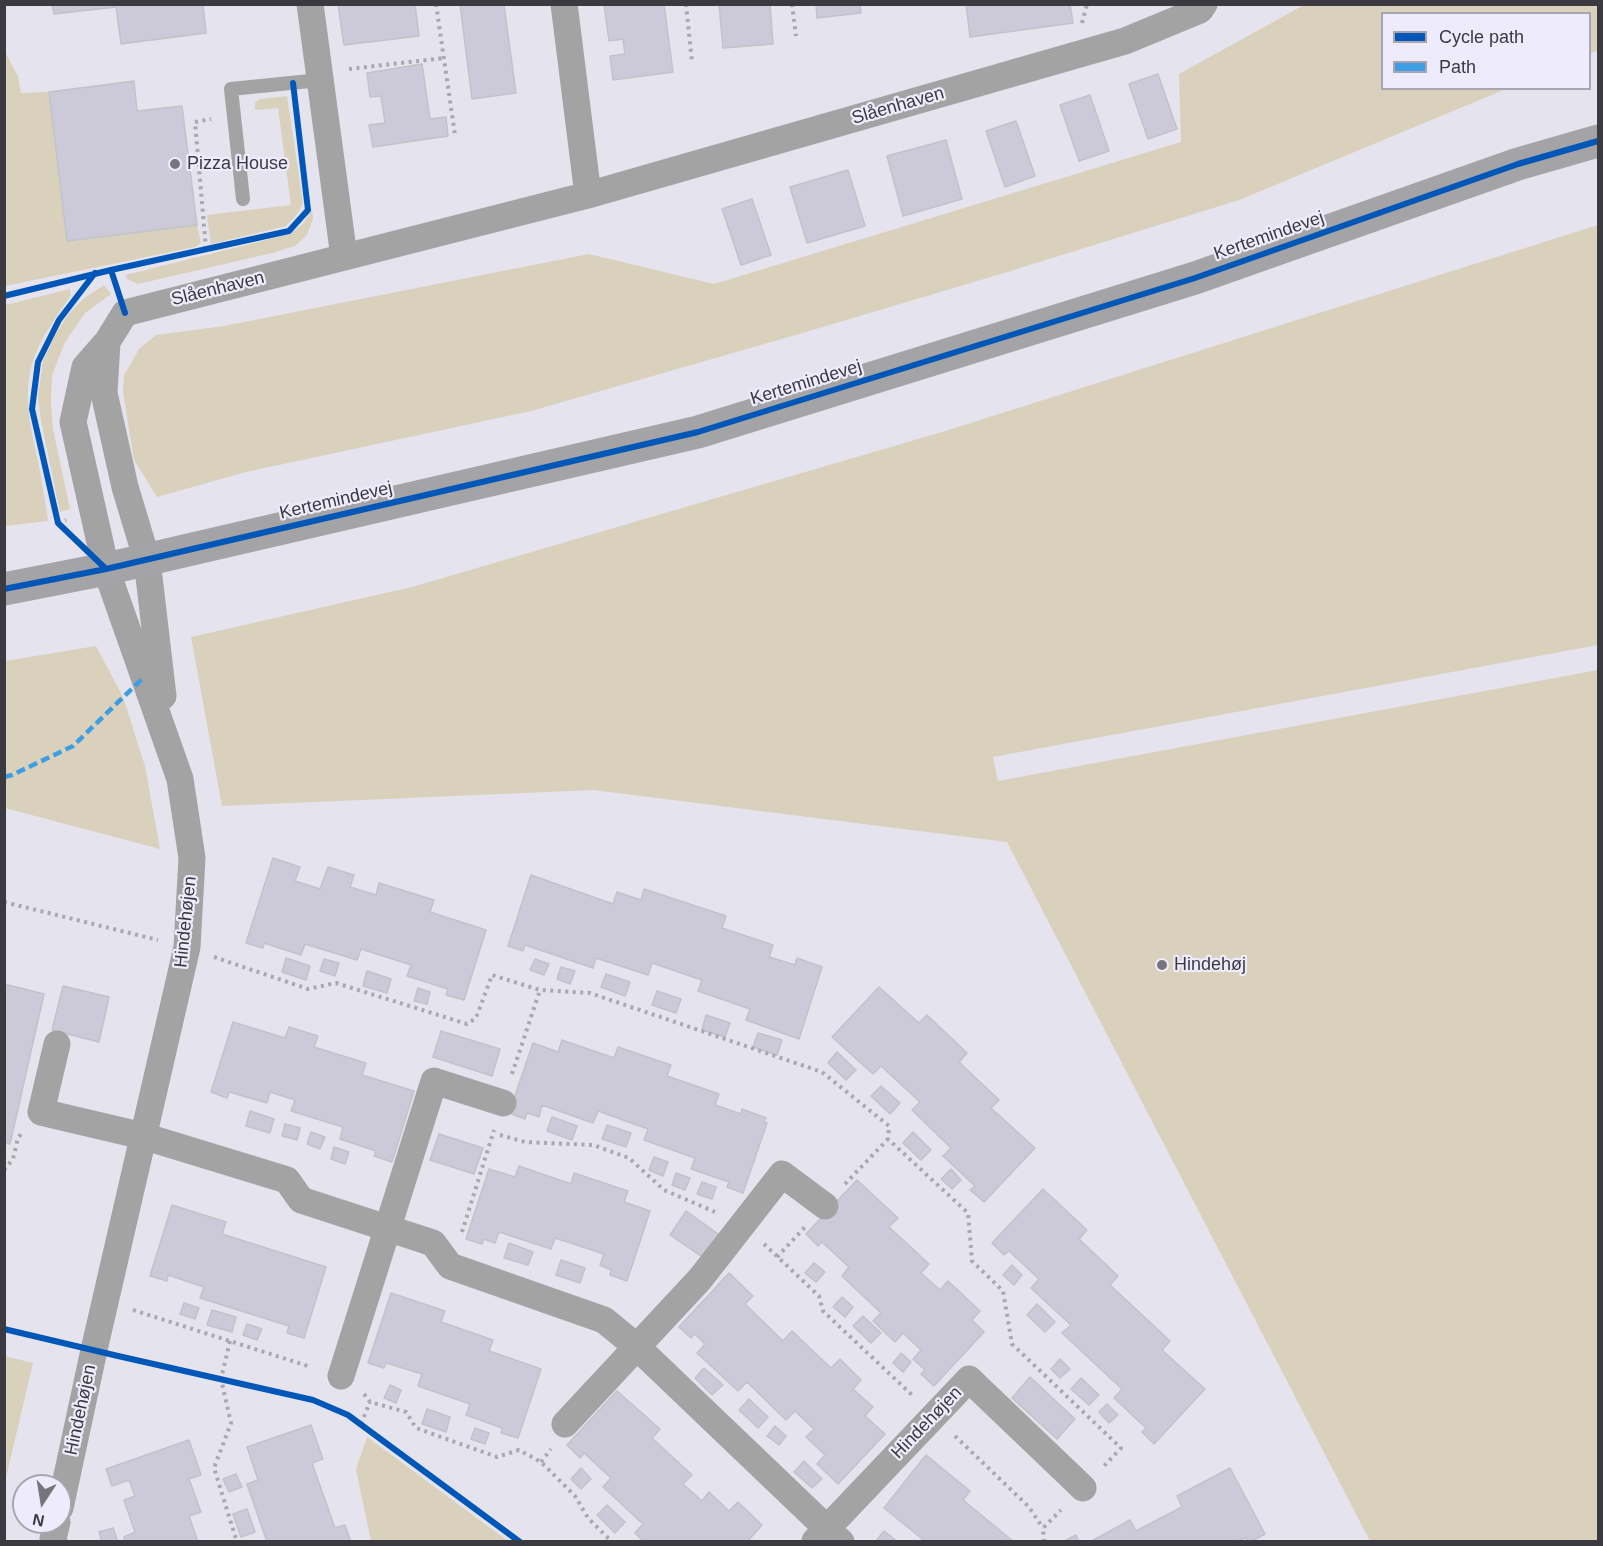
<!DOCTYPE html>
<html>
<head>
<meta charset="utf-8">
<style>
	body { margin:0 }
	#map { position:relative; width:1603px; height:1546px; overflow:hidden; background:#e4e3ee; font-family:Helvetica,sans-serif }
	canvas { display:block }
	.frame { position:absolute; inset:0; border:6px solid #3b3a41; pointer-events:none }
	.legend { position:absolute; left:1381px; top:12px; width:210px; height:78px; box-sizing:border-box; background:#eeecfc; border:2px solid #a6a5b1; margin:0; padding:8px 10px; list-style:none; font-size:18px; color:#3b3a41 }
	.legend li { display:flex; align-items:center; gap:12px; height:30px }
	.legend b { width:30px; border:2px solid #a6a5b1 }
	.north { position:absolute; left:12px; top:1474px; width:60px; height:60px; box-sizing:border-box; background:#eeecfc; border:2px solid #a6a5b1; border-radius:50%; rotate:192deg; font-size:16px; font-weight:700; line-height:24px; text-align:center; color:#3b3a41 }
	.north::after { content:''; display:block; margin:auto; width:21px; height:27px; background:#76757e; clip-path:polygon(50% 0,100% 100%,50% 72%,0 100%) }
</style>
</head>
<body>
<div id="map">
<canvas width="1603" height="1546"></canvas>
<div class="frame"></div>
<ul class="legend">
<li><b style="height:8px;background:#0057b8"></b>Cycle path</li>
<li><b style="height:8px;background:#3f9ee3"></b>Path</li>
</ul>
<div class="north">N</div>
</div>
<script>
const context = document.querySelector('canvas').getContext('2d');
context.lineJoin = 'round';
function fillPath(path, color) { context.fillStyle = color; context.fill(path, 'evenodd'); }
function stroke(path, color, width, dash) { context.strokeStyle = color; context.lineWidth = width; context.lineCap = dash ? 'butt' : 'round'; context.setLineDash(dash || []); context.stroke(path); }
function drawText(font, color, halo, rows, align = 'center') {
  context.font = font + ' Helvetica,sans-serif'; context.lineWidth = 4.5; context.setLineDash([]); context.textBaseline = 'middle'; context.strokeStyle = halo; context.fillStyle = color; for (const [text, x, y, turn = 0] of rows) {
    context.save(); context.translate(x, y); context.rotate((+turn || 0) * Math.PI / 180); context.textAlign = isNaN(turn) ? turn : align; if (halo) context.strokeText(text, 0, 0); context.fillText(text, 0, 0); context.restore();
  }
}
const green = new Path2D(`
	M1304 5H1598V50L1590 54V14H1382V88L1506 89 1239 200 1004 273 806 332 531 411 246 472 157 497 134 460 123 392 124 375 139 349 156 335 224 326 589 254 714 284 1181 142 1179 74Z
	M4 50 18 76 21 93 49 92 67 241 197 225 201 243 195 247 5 286Z
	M287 96 303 203 298 213 286 226 211 244 207 215 291 205 278 108 255 110V103L260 99Z
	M312 210 313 219 307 235 295 246 272 253 138 284 127 279 126 275 290 234 303 224Z
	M1598 225V645L993 757 998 781 1598 670V1541H1370L1007 842 593 790 222 806 191 637 412 587 942 432Z
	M104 285 111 294 85 313 64 344 52 376 51 401 53 429 70 509 60 512 41 421 38 396 43 361 55 335 67 316 83 299Z
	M70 289 71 295C56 317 40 338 32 364 23 397 31 429 38 461 42 481 45 501 48 521L5 526V305Z
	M96 646 123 697 145 766 160 849 5 808V661Z
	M5 1356 33 1363 5 1482 4 1356Z
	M367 1437 508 1541H371L356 1469Z`);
const building = new Path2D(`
	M52 4H203L206 33 121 44 116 7 54 14Z
	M338 4H415L419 36 344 45Z
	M460 4H509L504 5 516 93 472 99Z
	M604 4H664L673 72 613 80 610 56 625 54 623 39 609 41Z
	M719 4H770L773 44 723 48Z
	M816 4H860L861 13 817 18Z
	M966 4H1070L1073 23 970 37Z
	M422 64 430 119 446 117 448 136 373 147 369 125 385 123 381 96 370 97 367 73Z
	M1158 74 1177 129 1148 139 1129 84Z
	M134 81 137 111 182 106 197 225 67 241 49 92Z
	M1090 95 1109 151 1079 161 1060 105Z
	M1016 121 1035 176 1005 187 986 131Z
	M946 140 962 199 903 216 887 156Z
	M848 170 865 226 807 243 790 187Z
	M752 199 771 255 741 265 722 209Z
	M273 858 300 867 295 881 320 889 328 867 354 875 350 887 376 895 379 883 434 900 430 912 486 930 464 1000 446 995 448 989 407 976 411 965 361 949 357 960 305 944 301 955 264 943 263 948 246 943Z
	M531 875 613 904 617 892 641 900 644 889 726 916 722 928 773 945 769 957 795 965 797 958 822 967 799 1039 746 1020 750 1009 698 991 702 980 652 963 648 975 596 958 593 968 525 945 523 951 508 946Z
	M286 958 310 966 306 980 282 972Z
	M324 959 339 963 335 976 320 971Z
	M535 959 549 964 544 975 530 970Z
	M561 967 575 971 570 984 557 979Z
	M367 971 391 979 387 993 363 986Z
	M606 974 630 982 625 996 601 987Z
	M4 984 44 994 10 1144 4 1143Z
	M63 986 109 997 99 1042 52 1030Z
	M879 987 919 1023 927 1015 967 1053 959 1062 999 1100 991 1108 1035 1148 984 1202 970 1190 975 1186 943 1156 951 1148 912 1110 920 1102 881 1066 873 1074 832 1037Z
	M418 988 430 992 427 1004 414 1001Z
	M657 991 681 999 676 1013 652 1005Z
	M706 1015 730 1023 725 1037 702 1030Z
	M233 1022 285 1038 289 1027 318 1036 314 1047 366 1063 362 1075 414 1091 392 1162 374 1156 376 1151 340 1139 343 1127 291 1111 295 1100 270 1092 267 1103 229 1092 227 1098 211 1092Z
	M441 1031 500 1049 492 1076 433 1057Z
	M758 1033 782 1040 777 1055 753 1047Z
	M562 1040 614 1058 618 1047 671 1065 667 1076 719 1094 715 1105 741 1114 742 1109 766 1118 764 1122 767 1123 743 1193 727 1187 729 1182 691 1169 695 1158 644 1140 648 1129 598 1111 593 1123 542 1105 539 1117 527 1113 525 1119 509 1113 533 1043 558 1052Z
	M837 1052 856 1070 846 1080 828 1063Z
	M881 1086 900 1103 890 1114 871 1096Z
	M250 1111 274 1119 270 1133 246 1126Z
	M552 1117 577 1126 572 1140 547 1131Z
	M285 1124 300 1128 297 1140 282 1136Z
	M607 1125 631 1133 626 1147 602 1139Z
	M311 1132 325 1137 320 1149 307 1144Z
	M913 1132 931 1150 921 1160 903 1143Z
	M439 1134 483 1148 474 1174 430 1160Z
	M334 1147 349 1152 345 1164 331 1159Z
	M654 1157 668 1162 663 1176 649 1170Z
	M519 1166 571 1184 574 1173 628 1191 624 1202 650 1211 627 1281 610 1275 611 1270 600 1265 604 1254 555 1238 551 1249 499 1232 495 1243 484 1239 482 1244 466 1239 489 1169 515 1177Z
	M951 1169 961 1180 952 1189 941 1179Z
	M676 1173 690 1178 685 1190 672 1185Z
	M857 1180 898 1218 889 1227 929 1264 921 1273 940 1290 948 1281 980 1311 972 1320 984 1332 934 1386 921 1374 925 1370 913 1359 921 1350 903 1333 895 1342 873 1321 881 1313 842 1276 849 1267 822 1242 818 1246 806 1234Z
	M702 1182 716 1187 712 1199 697 1194Z
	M1043 1189 1087 1230 1079 1239 1118 1276 1110 1285 1170 1341 1162 1350 1205 1389 1154 1444 1142 1432 1146 1428 1114 1398 1122 1389 1062 1333 1071 1325 1031 1288 1039 1279 1009 1251 1004 1255 992 1243Z
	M172 1205 226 1222 222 1234 326 1267 304 1338 287 1333 289 1326 200 1298 204 1287 168 1275 167 1281 150 1276Z
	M686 1211 724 1238 708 1261 670 1235Z
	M509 1243 533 1252 528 1265 504 1258Z
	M561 1260 585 1268 580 1283 556 1275Z
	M814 1263 825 1272 816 1282 805 1273Z
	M1012 1265 1022 1275 1014 1285 1003 1275Z
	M729 1273 753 1296 745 1304 783 1341 792 1331 831 1368 840 1359 861 1380 853 1389 873 1407 865 1416 885 1434 838 1484 817 1464 825 1455 806 1437 814 1429 795 1411 786 1420 747 1382 738 1391 697 1353 705 1344 695 1334 691 1338 679 1327Z
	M391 1293 445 1311 441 1322 493 1340 489 1351 541 1369 518 1438 501 1433 502 1428 466 1415 470 1404 418 1386 422 1374 386 1363 384 1368 368 1363Z
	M842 1297 853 1307 845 1317 833 1307Z
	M184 1303 199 1308 195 1319 180 1314Z
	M1037 1304 1055 1322 1045 1332 1027 1315Z
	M212 1310 236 1317 232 1332 207 1325Z
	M863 1316 881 1333 871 1343 853 1326Z
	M247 1324 262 1329 257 1340 243 1335Z
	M901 1353 911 1362 903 1372 893 1363Z
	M1060 1359 1070 1369 1060 1378 1051 1369Z
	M704 1368 723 1385 712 1395 695 1378Z
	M1030 1377 1075 1419 1057 1439 1012 1398Z
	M1081 1378 1099 1395 1089 1405 1071 1389Z
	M390 1385 401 1390 396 1403 384 1398Z
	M617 1391 660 1429 652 1438 692 1475 683 1484 702 1501 709 1492 729 1511 738 1502 762 1525 747 1542H644L635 1533 643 1524 603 1487 611 1478 584 1453 580 1458 567 1445Z
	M749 1399 768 1417 758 1428 739 1410Z
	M1107 1404 1118 1415 1109 1423 1099 1412Z
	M427 1409 450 1417 446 1432 422 1424Z
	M311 1425 323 1459 312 1463 335 1528 345 1525 351 1542H267L247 1484 258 1480 247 1447Z
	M775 1426 786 1436 779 1445 767 1436Z
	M475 1428 489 1433 485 1444 471 1439Z
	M189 1440 201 1475 189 1479 201 1512 189 1516 198 1542H125L124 1537 135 1532 124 1500 135 1496 129 1480 112 1486 106 1469Z
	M926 1455 970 1491 963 1500 1014 1542H926L884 1508Z
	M804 1461 822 1479 812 1488 794 1472Z
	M581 1468 591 1479 581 1489 571 1479Z
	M1230 1468 1265 1534 1250 1542H1248L1246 1537 1237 1542H1090L1130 1520 1136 1531 1182 1507 1177 1496Z
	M236 1474 242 1487 229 1492 223 1479Z
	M607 1505 625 1522 615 1533 597 1515Z
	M247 1509 255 1532 241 1537 233 1514Z
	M113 1528 118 1542H102L99 1532Z
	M884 1531 898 1542H875Z
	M1076 1535 1079 1542H1063Z`);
const path = new Path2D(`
	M436 4 455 135
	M686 4 692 62
	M792 4 796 36
	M1082 23 1087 4
	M349 69 444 58
	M206 249 195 122 211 119
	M58 523 66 520
	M4 902 158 940
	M214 957 308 989 336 983 467 1024 476 1018 492 975 540 990 590 993 822 1072 889 1126 888 1139 968 1213 972 1261 1003 1291 1012 1344 1121 1448 1104 1466
	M512 1074 540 990
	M500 1135 525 1142 593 1145 629 1158 664 1190 715 1212
	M4 1170 13 1159 18 1138 22 1133
	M845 1184 888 1139
	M462 1232 494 1130
	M764 1244 819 1296 823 1311 912 1395
	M777 1257 805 1227
	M133 1310 311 1367
	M230 1341 221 1379 231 1423 214 1468 237 1542
	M364 1394 370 1402 406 1412 416 1428 497 1457 519 1450 541 1462 575 1496 588 1518 612 1542
	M361 1424 370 1402
	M955 1436 1029 1507 1043 1528
	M541 1462 551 1449
	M1044 1542 1043 1528 1061 1510`);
const service = new Path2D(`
	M243 199 231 89 320 80`);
const minor = new Path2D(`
	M310 4 344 257
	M564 4 588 195
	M107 342 104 393 125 487 147 560 163 696
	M57 1044 41 1112 143 1136 287 1180 301 1200 433 1243 450 1266 604 1320 637 1347 841 1542
	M341 1376 434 1081 503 1103
	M565 1424 700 1279 782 1174 825 1206
	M60 1508 94 1350 187 947 192 858 180 779 106 569 73 422 85 367 107 342 125 313 588 195 1125 41 1200 10 1204 4
	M815 1541 969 1379 1083 1488
	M54 1542 53 1539 57 1522`);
const secondary = new Path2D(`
	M4 589 106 569 698 432 1195 278 1518 164 1598 141`);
const quiet = new Path2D(`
	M4 777 12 775 73 746 144 677`);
const cycleway = new Path2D(`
	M111 270 289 231 308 210 293 83
	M95 273 59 320 38 362 32 409 58 523 106 569
	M4 296 111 270 125 313
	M4 589 106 569 698 432 1195 278 1518 164 1598 141
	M4 1329 118 1356 313 1400 348 1415 520 1542`);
const markers = [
	[175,164,6,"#76757e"],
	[1162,965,6,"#76757e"]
];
const streetNames = [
	["Slåenhaven",898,106,-16],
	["Kertemindevej",1269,236,-19],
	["Slåenhaven",218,289,-14],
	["Kertemindevej",806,383,-17],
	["Kertemindevej",336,501,-13],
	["Hindehøjen",186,922,-84],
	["Hindehøjen",81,1410,-78],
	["Hindehøjen",927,1423,-46]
];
const poiNames = [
	["Pizza House",187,164],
	["Hindehøj",1174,965]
];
fillPath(green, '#dad1bc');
fillPath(building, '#cccad9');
stroke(building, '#c2c2ca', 1.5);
stroke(path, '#a9a8ac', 4, [3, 4.5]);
stroke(service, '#a4a3a4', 14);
stroke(minor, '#a4a3a4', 27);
stroke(secondary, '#a4a3a6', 33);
stroke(quiet, '#3f9ee3', 4.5, [9, 4.5]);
stroke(cycleway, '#0057b8', 6);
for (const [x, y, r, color] of markers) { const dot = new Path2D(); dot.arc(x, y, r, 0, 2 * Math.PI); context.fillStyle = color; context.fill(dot); stroke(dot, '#eeecfc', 2); }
drawText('18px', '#3b3a41', '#eeecfc', streetNames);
drawText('18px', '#3b3a41', '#eeecfc', poiNames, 'left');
</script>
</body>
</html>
